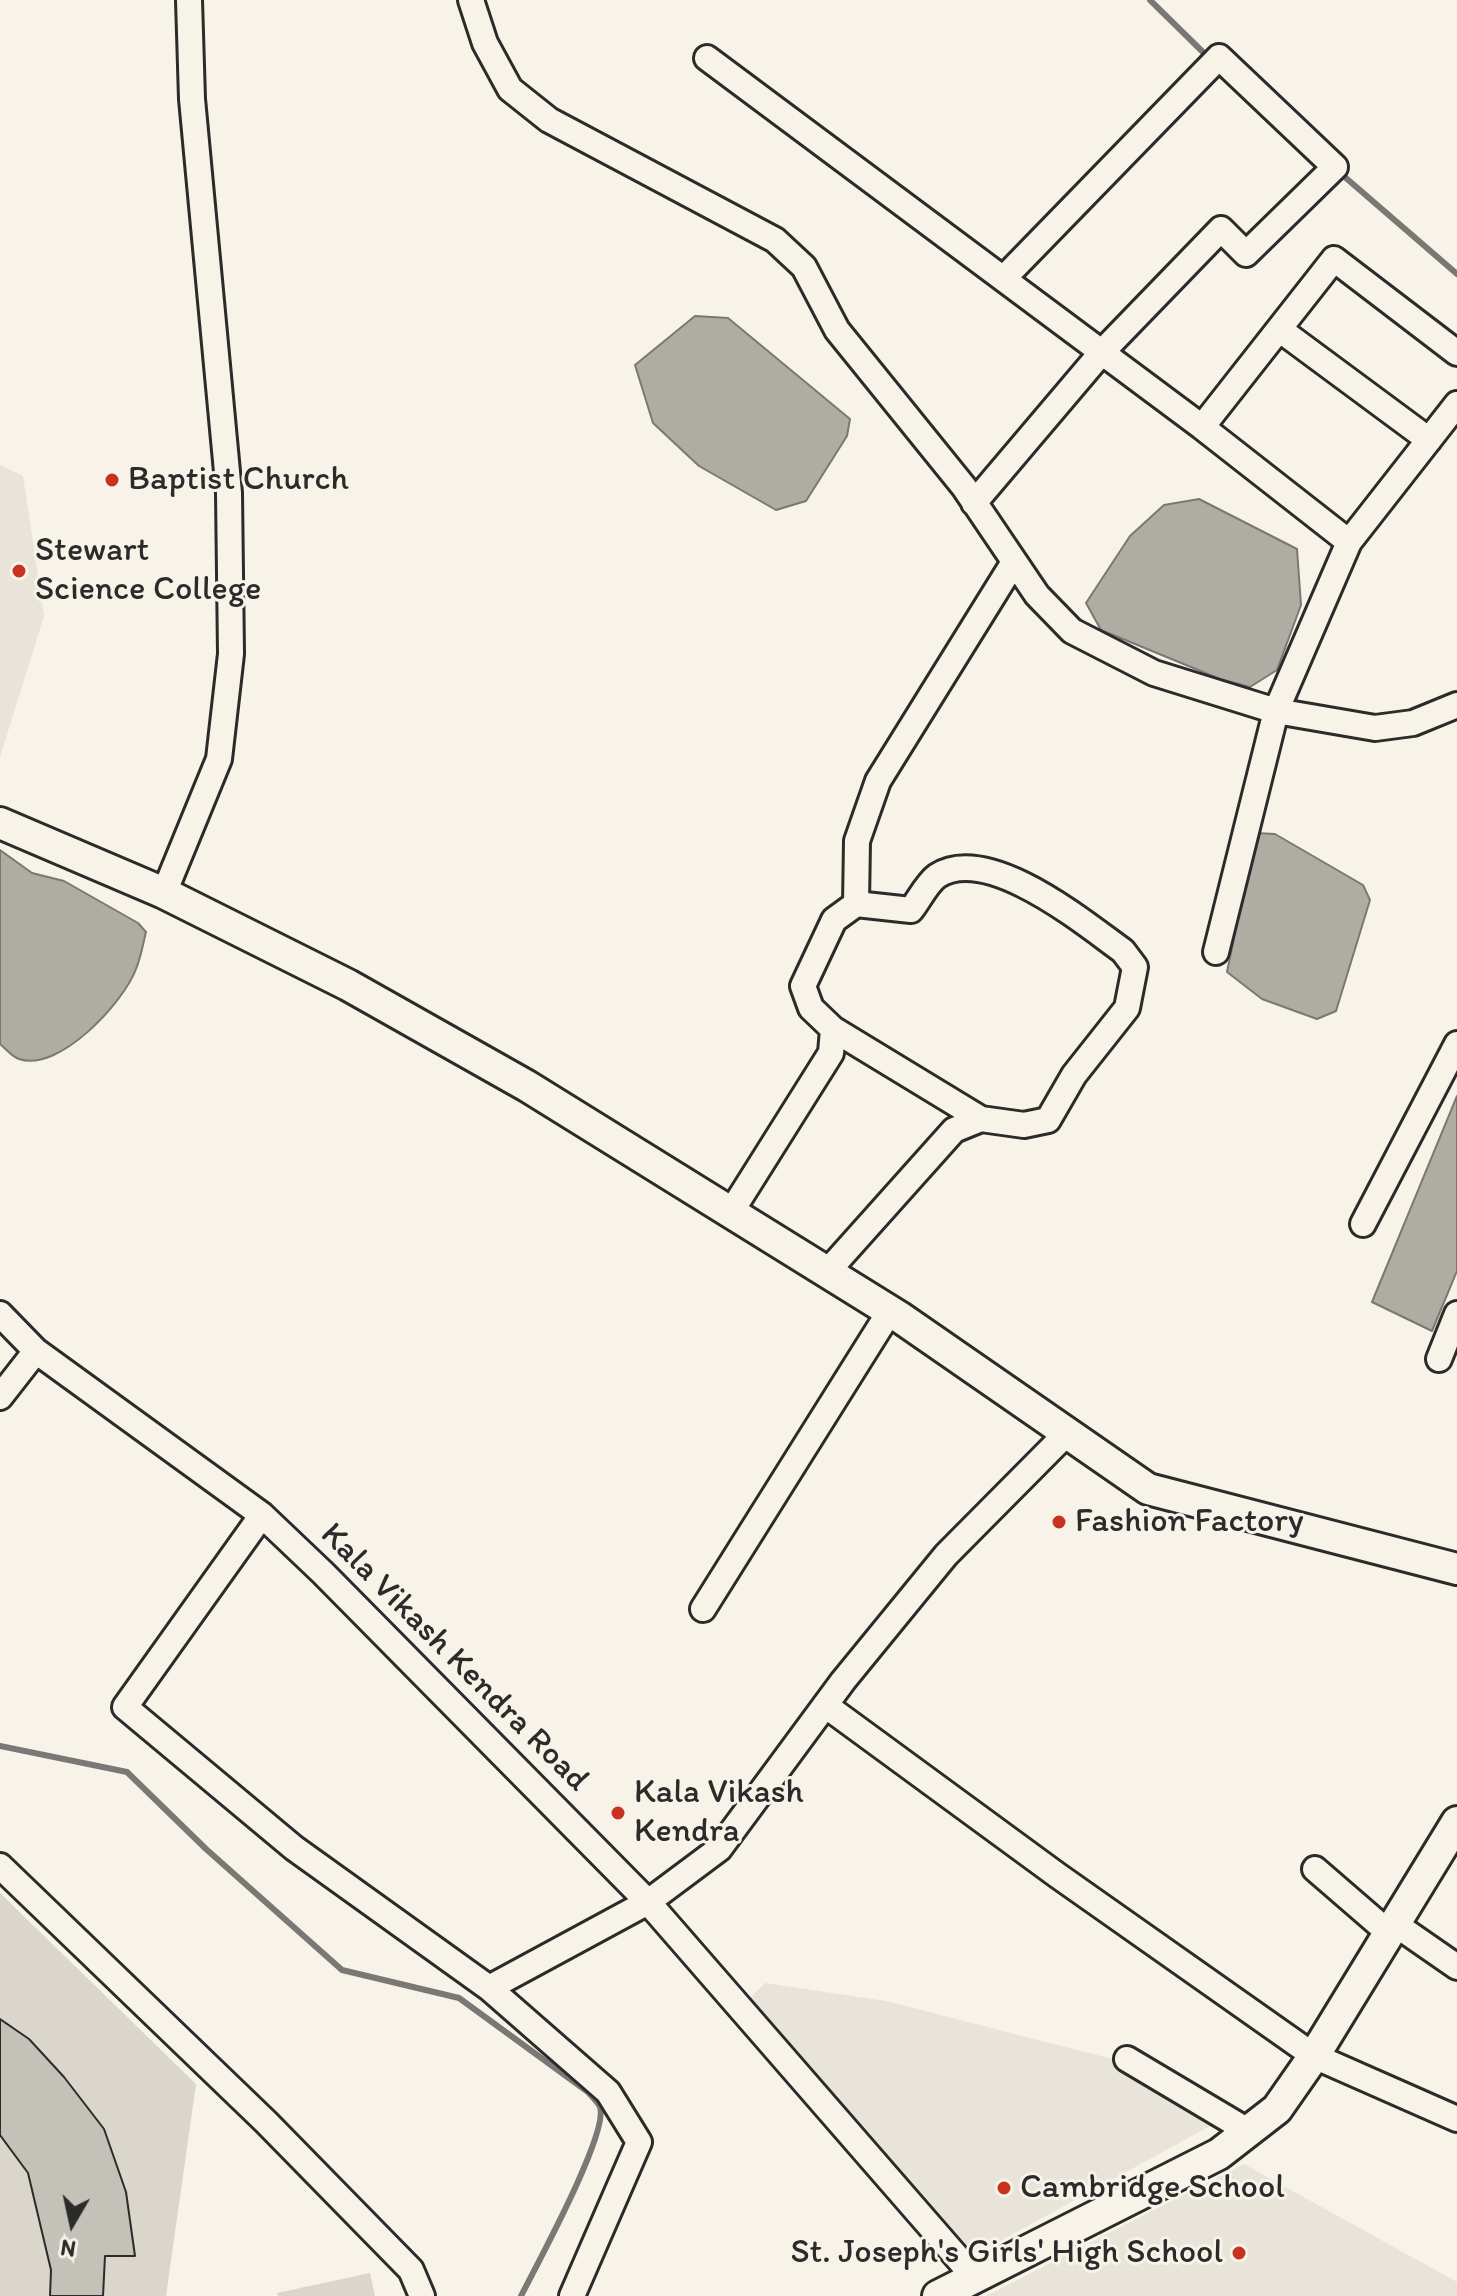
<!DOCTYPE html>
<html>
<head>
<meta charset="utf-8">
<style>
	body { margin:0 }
	#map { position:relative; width:1457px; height:2296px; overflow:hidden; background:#f7f3e8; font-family:Itim,sans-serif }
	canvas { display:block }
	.north { position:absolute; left:32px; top:2184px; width:80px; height:80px; -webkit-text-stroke:6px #f7f3e8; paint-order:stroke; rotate:189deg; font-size:22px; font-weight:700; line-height:32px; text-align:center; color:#2b2b2b }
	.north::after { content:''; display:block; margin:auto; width:28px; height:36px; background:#2b2b2b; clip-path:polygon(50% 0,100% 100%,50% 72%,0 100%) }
</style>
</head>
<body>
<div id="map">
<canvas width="1457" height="2296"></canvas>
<div class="north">N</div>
</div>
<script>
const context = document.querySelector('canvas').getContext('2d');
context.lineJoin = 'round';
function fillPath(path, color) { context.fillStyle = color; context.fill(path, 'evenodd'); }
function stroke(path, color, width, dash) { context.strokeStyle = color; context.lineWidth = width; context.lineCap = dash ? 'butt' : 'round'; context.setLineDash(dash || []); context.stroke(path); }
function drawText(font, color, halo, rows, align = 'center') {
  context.font = font + ' Itim,sans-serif'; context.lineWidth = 6; context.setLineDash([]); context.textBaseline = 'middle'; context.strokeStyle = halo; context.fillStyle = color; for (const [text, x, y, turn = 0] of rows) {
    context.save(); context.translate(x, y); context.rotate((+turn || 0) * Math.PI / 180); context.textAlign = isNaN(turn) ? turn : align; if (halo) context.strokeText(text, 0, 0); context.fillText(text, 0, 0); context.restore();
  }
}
const built = new Path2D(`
	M0 465 23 476 44 616 0 757Z
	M765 1983 886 2001 1140 2066 1221 2120 971 2257 750 1998Z
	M1244 2164 1457 2282V2296H986Z`);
const green = new Path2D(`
	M0 1893 196 2084 166 2296H0Z
	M370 2273 375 2296H278L277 2293Z`);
const water = new Path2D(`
	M695 316 728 318 850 419 847 436 806 501 776 510 699 466 653 423 635 365Z
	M1199 499 1297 549 1301 605 1277 670 1250 687 1220 679 1101 630 1086 603 1130 536 1164 505Z
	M1255 833 1275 834 1363 885 1370 900 1336 1011 1317 1019 1262 999 1227 972Z
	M0 850 32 873 64 881 138 923 146 932C143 944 141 957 136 969 124 1002 59 1073 19 1059 12 1057 6 1049 0 1044Z
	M1457 1096V1271L1432 1331 1372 1302Z`);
const stream = new Path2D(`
	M1150 0 1210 59
	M1339 172 1457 274
	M0 1746 127 1772 206 1849 342 1970 459 1998 588 2092C591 2096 598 2102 600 2107 609 2133 536 2266 521 2296`);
const building = new Path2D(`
	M0 2019 29 2039 64 2077 104 2129 126 2192 135 2256H105L103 2296H50L51 2270 28 2173 0 2135Z`);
const minor = new Path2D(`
	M471 0 485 43 510 89 549 120 775 240 804 267 837 330 964 487 1037 595 1072 631 1154 673 1276 711 1375 728 1413 723 1457 705
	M707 58 1202 427
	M1279 329 1429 440
	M974 503 1102 352 1221 229 1246 254 1335 167 1219 57 1004 278
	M1349 542 1202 427 1334 259 1457 353
	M164 893 219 759 231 654 229 493 192 99 189 0
	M856 904 857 841 878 781 1014 562
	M1216 952 1276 711 1349 542 1457 404
	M833 1029 981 1119
	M731 1212 831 1053 833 1029 811 1008 803 986 834 920 856 904 911 910C919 900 927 883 937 876 988 843 1084 923 1123 951L1135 967 1127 1008 1074 1075 1048 1120 1024 1125 981 1119 954 1130 827 1272
	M1363 1224 1457 1044
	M0 1314 36 1351 262 1515 323 1573 648 1902 976 2279
	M1439 1359 1457 1314
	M0 1397 36 1351
	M262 1515 125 1707 294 1848 489 1988 648 1902 719 1849 843 1681 946 1555 1066 1434
	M703 1609 890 1311
	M825 1705 1057 1875 1314 2056 1457 2119
	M0 1866 266 2122 411 2270 422 2296
	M1315 1869 1389 1933
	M1395 1924 1457 1967
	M489 1988 608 2092 639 2142 572 2296
	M1127 2059 1248 2131`);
const major = new Path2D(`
	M0 823 164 893 348 985 527 1086 901 1318 1148 1489 1457 1569
	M938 2296 1219 2154 1277 2109 1314 2056 1457 1822`);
const markers = [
	[112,480,8,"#c8321e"],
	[19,571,8,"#c8321e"],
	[1059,1522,8,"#c8321e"],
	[618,1813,8,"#c8321e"],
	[1004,2188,8,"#c8321e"],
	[1239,2253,8,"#c8321e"]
];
const poiNames = [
	["Baptist Church",128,480],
	["Stewart",35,551],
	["Science College",35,590],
	["Fashion Factory",1075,1522],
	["Kala Vikash",634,1793],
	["Kendra",634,1832],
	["Cambridge School",1020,2188],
	["St. Joseph's Girls' High School",1223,2253,"right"]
];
const streetNames = [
	["Kala Vikash Kendra Road",454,1658,45]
];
fillPath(built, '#e8e4da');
fillPath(green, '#dad6cc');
fillPath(water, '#afaca4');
stroke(water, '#7a7874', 2);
stroke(stream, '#7a7874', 6);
fillPath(building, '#c4c1b9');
stroke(building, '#2b2b2b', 2);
stroke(minor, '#2b2b2b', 30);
stroke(major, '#2b2b2b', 36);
stroke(minor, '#f7f3e8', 24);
stroke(major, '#f7f3e8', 30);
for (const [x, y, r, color] of markers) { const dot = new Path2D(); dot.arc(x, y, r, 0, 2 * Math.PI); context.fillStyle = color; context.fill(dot); stroke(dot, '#f7f3e8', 3); }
drawText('34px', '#2b2b2b', '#f7f3e8', poiNames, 'left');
drawText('34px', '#2b2b2b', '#f7f3e8', streetNames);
</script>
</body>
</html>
